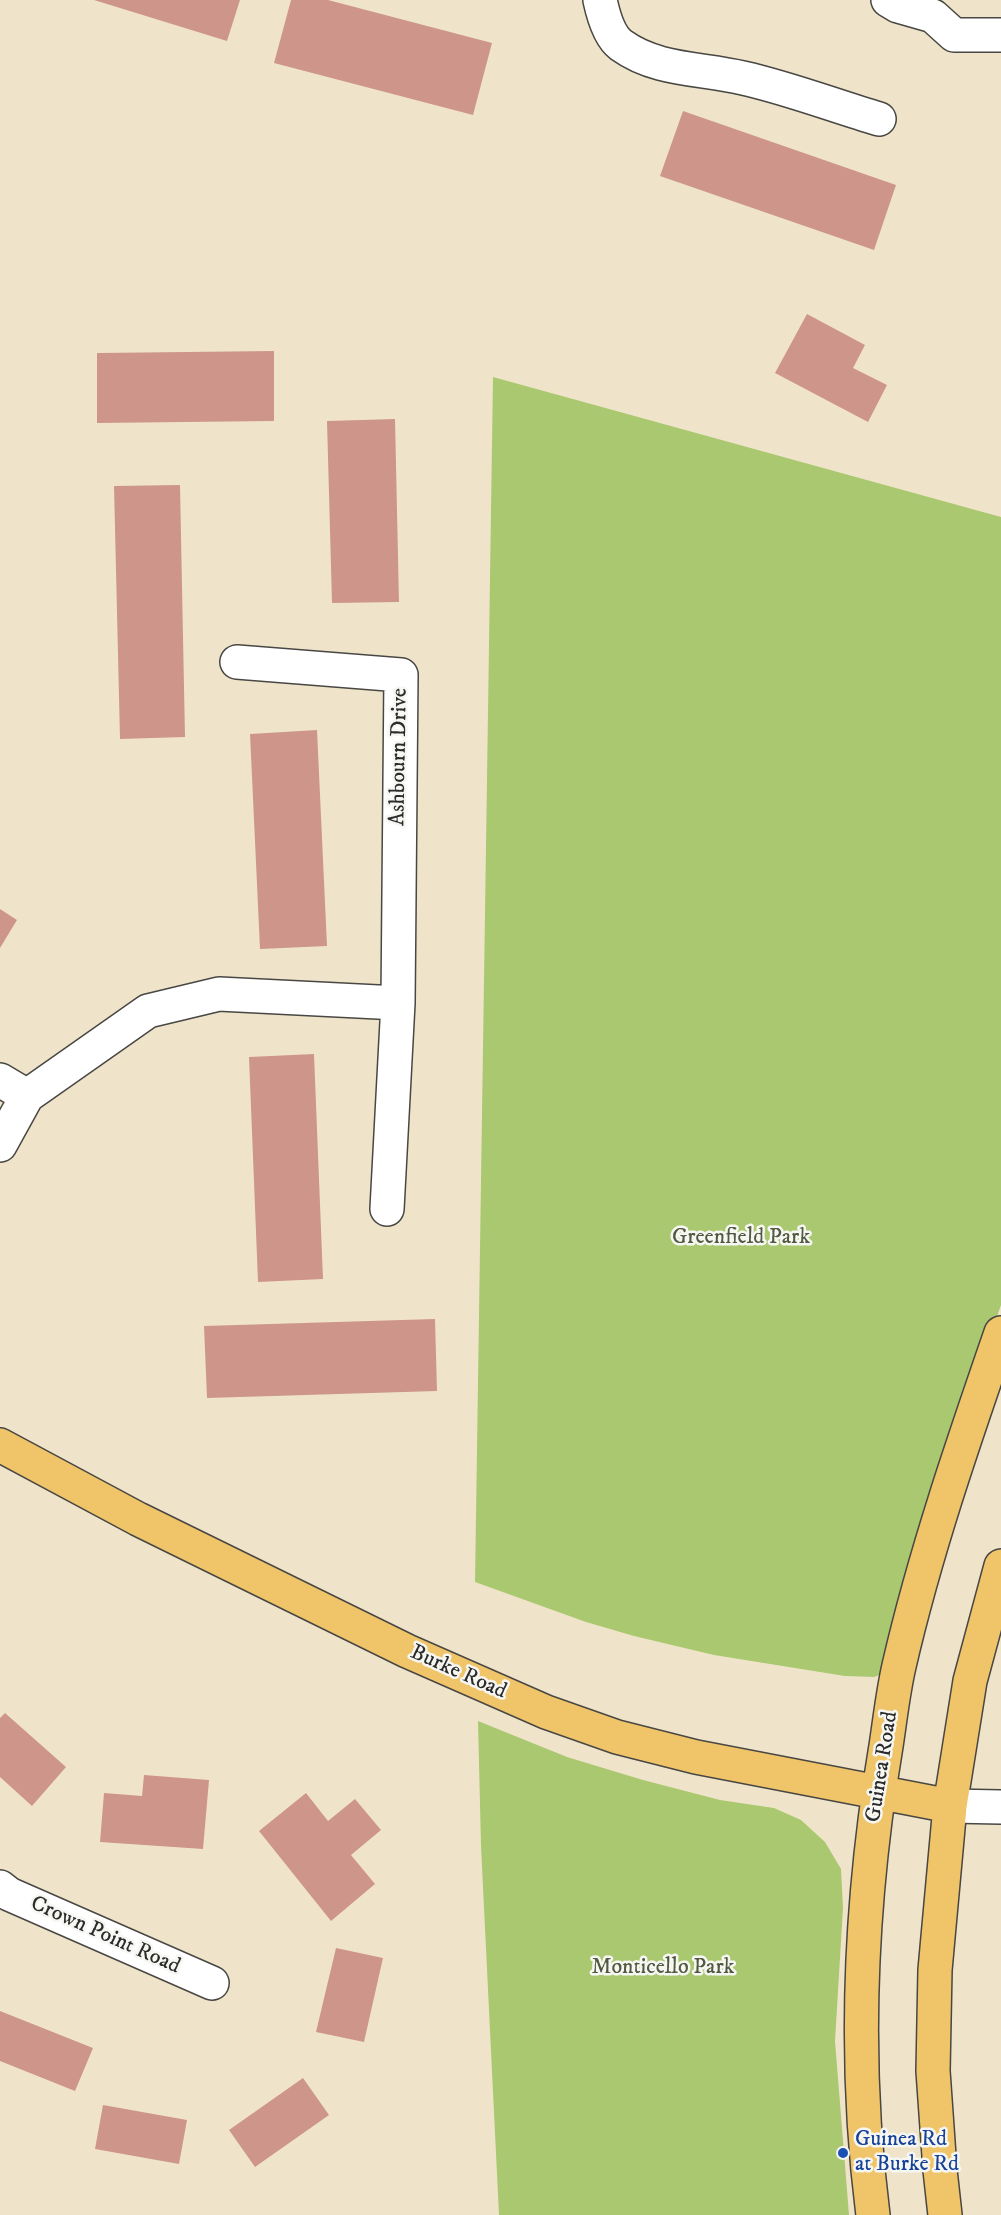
<!DOCTYPE html>
<html>
<head>
<meta charset="utf-8">
<style>
	body { margin:0 }
	canvas { display:block; background:#efe4c9 }
</style>
</head>
<body>
<canvas width="1001" height="2215"></canvas>
<script>
const context = document.querySelector('canvas').getContext('2d');
context.lineJoin = 'round';
function fillPath(path, color) { context.fillStyle = color; context.fill(path, 'evenodd'); }
function stroke(path, color, width, dash) { context.strokeStyle = color; context.lineWidth = width; context.lineCap = dash ? 'butt' : 'round'; context.setLineDash(dash || []); context.stroke(path); }
function drawText(font, color, halo, rows, align = 'center') {
  context.font = font + ' "IM FELL DW Pica",serif'; context.lineWidth = 5; context.setLineDash([]); context.textBaseline = 'middle'; context.strokeStyle = halo; context.fillStyle = color; for (const [text, x, y, turn = 0] of rows) {
    context.save(); context.translate(x, y); context.rotate((+turn || 0) * Math.PI / 180); context.textAlign = isNaN(turn) ? turn : align; if (halo) context.strokeText(text, 0, 0); context.fillText(text, 0, 0); context.restore();
  }
}
const green = new Path2D(`
	M493 377 1001 517V1305L962 1416 893 1670 874 1677 845 1676 714 1655 634 1636 586 1622 475 1582Z
	M478 1721 567 1757 643 1780 720 1800 774 1808 801 1820 825 1842 841 1869 843 1908 835 2041 849 2215H499L481 1846Z`);
const building = new Path2D(`
	M94 0H240L227 41Z
	M291 0H328L492 43 473 115 274 63Z
	M683 111 896 185 874 250 660 176Z
	M807 314 865 345 853 368 887 385 868 422 775 373Z
	M274 351V421L97 423V353Z
	M395 419 399 602 332 603 327 421Z
	M180 485 185 737 120 739 114 486Z
	M317 730 327 946 260 949 250 734Z
	M0 909 17 920 0 948Z
	M314 1054 323 1279 258 1282 249 1057Z
	M435 1319 437 1391 207 1398 204 1326Z
	M5 1713 66 1767 32 1806 0 1777V1718Z
	M144 1775 209 1780 203 1849 100 1842 104 1793 142 1796Z
	M306 1793 328 1821 355 1799 381 1830 351 1855 375 1884 331 1921 259 1831Z
	M336 1948 383 1958 364 2042 316 2032Z
	M0 2011 93 2048 75 2091 0 2061Z
	M303 2078 329 2115 255 2167 229 2130Z
	M103 2105 187 2120 179 2164 95 2149Z`);
const minor = new Path2D(`
	M600 0C603 14 609 36 621 45 657 71 701 68 743 78 788 88 835 106 879 119
	M888 0 898 6 933 16 954 35H1001
	M237 662 401 675 398 1003 387 1209
	M0 1080 27 1096
	M0 1145 27 1096 148 1011 219 994 398 1003
	M950 1806 1001 1807
	M0 1887 9 1894 212 1983`);
const major = new Path2D(`
	M0 1445 138 1519 407 1651 546 1712 617 1737 696 1757 950 1806
	M873 2215C853 2059 860 1901 886 1746 890 1720 893 1692 899 1666 925 1553 963 1443 1001 1333
	M945 2215 940 2170 933 2071 935 1970 950 1806 970 1681 1001 1566`);
const markers = [
	[843,2153,6,"#1a4fb4"]
];
const streetNames = [
	["Ashbourn Drive",400,757,-89],
	["Burke Road",458,1673,24],
	["Guinea Road",883,1767,-81],
	["Crown Point Road",105,1936,24]
];
const parkNames = [
	["Greenfield Park",741,1238],
	["Monticello Park",663,1968]
];
const transitNames = [
	["Guinea Rd",855,2140],
	["at Burke Rd",855,2165]
];
fillPath(green, '#aac870');
fillPath(building, '#ce968b');
stroke(minor, '#484743', 36);
stroke(major, '#484743', 36);
stroke(minor, '#fff', 33);
stroke(major, '#f0c469', 33);
for (const [x, y, r, color] of markers) { const dot = new Path2D(); dot.arc(x, y, r, 0, 2 * Math.PI); context.fillStyle = color; context.fill(dot); stroke(dot, '#f6f6f2', 2); }
drawText('22px', '#2b2b2b', '#f6f6f2', streetNames);
drawText('22px', '#515a40', '#f6f6f2', parkNames);
drawText('22px', '#164399', '#f6f6f2', transitNames, 'left');
</script>
</body>
</html>
